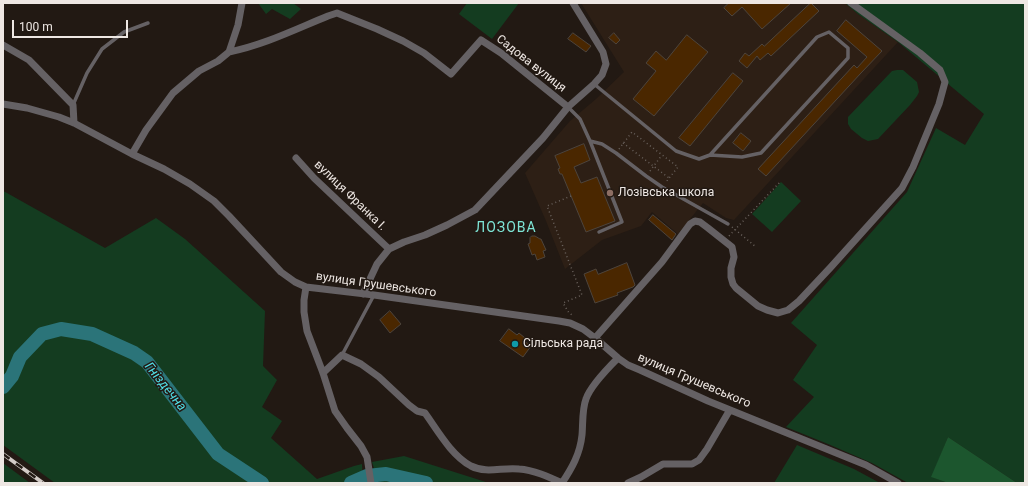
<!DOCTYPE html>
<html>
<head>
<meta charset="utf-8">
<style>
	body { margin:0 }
	#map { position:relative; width:1028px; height:486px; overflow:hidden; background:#221913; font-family:Roboto,sans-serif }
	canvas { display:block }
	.frame { position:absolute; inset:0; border:4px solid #eee7e3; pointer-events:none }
	.scale { position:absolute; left:12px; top:20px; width:116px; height:18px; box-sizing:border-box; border:2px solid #eee7e3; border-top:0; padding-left:5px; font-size:12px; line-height:14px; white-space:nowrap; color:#eee7e3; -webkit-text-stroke:3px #221913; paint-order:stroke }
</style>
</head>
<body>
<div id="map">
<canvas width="1028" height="486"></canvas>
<div class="frame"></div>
<div class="scale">100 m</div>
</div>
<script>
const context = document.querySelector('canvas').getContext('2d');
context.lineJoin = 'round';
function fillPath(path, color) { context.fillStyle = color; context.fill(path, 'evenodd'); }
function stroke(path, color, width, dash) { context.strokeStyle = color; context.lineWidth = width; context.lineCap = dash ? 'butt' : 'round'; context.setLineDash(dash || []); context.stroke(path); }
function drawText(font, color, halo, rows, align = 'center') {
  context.font = font + ' Roboto,sans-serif'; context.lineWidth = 3; context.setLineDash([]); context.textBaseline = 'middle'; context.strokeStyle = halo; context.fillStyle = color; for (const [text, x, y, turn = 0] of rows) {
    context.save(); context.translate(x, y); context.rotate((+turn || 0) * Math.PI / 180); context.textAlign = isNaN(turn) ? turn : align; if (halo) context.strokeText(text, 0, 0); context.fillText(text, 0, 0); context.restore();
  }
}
const built = new Path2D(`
	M581 3H845L858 14 898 42 734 220 726 218 703 203 678 234 652 212 641 226 602 240 565 269 546 221 525 173 570 121 596 99 624 72Z`);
const green = new Path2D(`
	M258 3H293L301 9 290 19 272 9 266 14Z
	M467 3H519L492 39 459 14Z
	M845 3H1025V483H1017L948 437 932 477 948 483H908L872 463 828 444 786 427 814 397 793 380 817 345 791 323 907 192 936 128 965 145 984 114 898 42 858 14Z
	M897 70H903L917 82 919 92 917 96 910 105 878 139 868 141 862 138 851 129 848 124V117L892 71Z
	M781 182 801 201 772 232 752 214Z
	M3 191 7 193 105 248 156 218 185 239 265 311 263 366 277 380 262 407 282 421 271 438 317 479 354 466 362 464 363 483H55L3 445Z
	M797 445 854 469 880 483H774Z
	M404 456 489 483H377L375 471 372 462Z
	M3 463 30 483H3Z`);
const forest = new Path2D(`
	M948 437 1017 483H948L931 477Z`);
const river = new Path2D(`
	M3 387 12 376 20 357 42 334 61 329 92 334 134 353 147 362 218 454 262 483
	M351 483 367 476 386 474 426 483`);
const building = new Path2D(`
	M729 3H791L762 29 742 7 732 16 724 8Z
	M811 3 819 11 771 56 768 53 760 60 757 56 747 68 739 61 745 53 749 56 762 44 764 46Z
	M846 20 882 51 861 73 766 176 758 169 854 65 857 68 867 57 837 31Z
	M573 33 591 46 586 52 568 39Z
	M614 33 620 40 616 44 609 38Z
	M687 35 708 52 654 116 633 99 656 71 646 63 656 51 666 60Z
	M733 73 743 81 690 146 679 138Z
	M741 133 751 141 743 151 733 143Z
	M584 144 590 160 574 167 581 183 597 177 615 221 586 232 569 191 562 174H560L558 169 560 168 555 156Z
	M653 215 676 234 672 240 649 220Z
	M532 236H535L540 239H541L546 250 543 251 545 257 537 260 535 254 532 255 528 244 530 243V238Z
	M627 263 635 285 633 287 617 293 618 295 595 303 584 274 596 269 598 274Z
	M390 311 401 324 390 333 380 320Z
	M509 329 517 335 519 333 525 338 523 340 531 346 523 357 500 341Z`);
const path = new Path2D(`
	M623 143 669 178
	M619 149 632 132 678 167 666 182
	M650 171 662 155
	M571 196 547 206 582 295 563 303 569 313 572 315
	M732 227 756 247
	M729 236 780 182`);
const lane = new Path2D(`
	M594 84 676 151 699 159 710 155 817 37 829 32 848 48V58L761 153 742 157 710 155
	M73 105 87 73 102 49 124 32 148 23
	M568 107 580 119 590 141 622 222 599 232
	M590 141 602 144 616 153 646 176 662 187 728 224
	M342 355 374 295`);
const street = new Path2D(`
	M3 45 29 60 73 105 74 123
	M229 52C264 45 296 29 328 16L337 13 377 29 403 41 424 53 451 74 481 40 501 53 568 107
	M3 104 27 108 59 117 74 123 132 154 164 169 190 184 214 201 229 216 281 272 295 282 306 287 374 295 559 321 570 323 583 329 595 338 618 358 628 365 640 370 708 401 866 465 898 483
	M132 154 146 130 173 93 199 71 218 61 229 52 238 25 242 3
	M296 158 314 178 389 249
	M306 287 304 300V312L307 331 323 373 335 411 347 428 361 446 367 457 371 483
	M363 294 377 264 389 249 404 242 425 235 447 225 475 210 543 138 568 107 594 84 602 75 606 64 603 52 573 3
	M595 338 662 262 690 224 695 221 700 222 708 228 732 247 734 257 731 268V277L733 284 736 288 758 306 767 310 778 313 788 310 799 301 830 268 902 188 913 167 939 104 945 82 940 70 920 53 851 3
	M323 373 342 355 361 364 379 377 409 405 417 411 425 413C438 431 451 455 471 466 487 474 502 467 519 469 534 470 549 477 562 483
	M562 483C572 468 580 454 582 435 583 424 582 409 586 399 590 387 609 367 618 358
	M628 483 641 477 663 464H692L699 460 707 449 728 413 730 410`);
const rail = new Path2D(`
	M3 454 43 483`);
const markers = [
	[610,193,4,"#8d6e63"],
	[515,344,4,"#0f9aa8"]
];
const streetNames = [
	["Садова вулиця",531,64,38],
	["вулиця Франка І.",350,196,44],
	["вулиця Грушевського",376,285,8],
	["вулиця Грушевського",694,381,23]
];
const poiNames = [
	["Лозівська школа",618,193],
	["Сільська рада",523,344]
];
const waterNames = [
	["Гніздечна",165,387,51]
];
const quarterNames = [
	["ЛОЗОВА",506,228]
];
fillPath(built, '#2d1f15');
fillPath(green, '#143c20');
fillPath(forest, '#1c562e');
stroke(river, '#2b7479', 14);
fillPath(building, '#4a2700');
stroke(building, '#4d443c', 1);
stroke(path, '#6a625d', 1.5, [1, 3]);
stroke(lane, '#656164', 3.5);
stroke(street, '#656164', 7);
stroke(rail, '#d3cbc7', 4);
stroke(rail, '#221913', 2.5, [8]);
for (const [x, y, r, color] of markers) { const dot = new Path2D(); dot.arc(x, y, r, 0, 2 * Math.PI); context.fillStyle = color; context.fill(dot); stroke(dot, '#221913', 1.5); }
drawText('12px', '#eee7e3', '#221913', streetNames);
drawText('12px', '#eee7e3', '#221913', poiNames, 'left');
drawText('italic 13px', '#51dee7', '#221913', waterNames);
context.letterSpacing = '1px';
drawText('14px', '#7ee5d6', '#221913', quarterNames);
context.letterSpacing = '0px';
</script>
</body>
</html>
